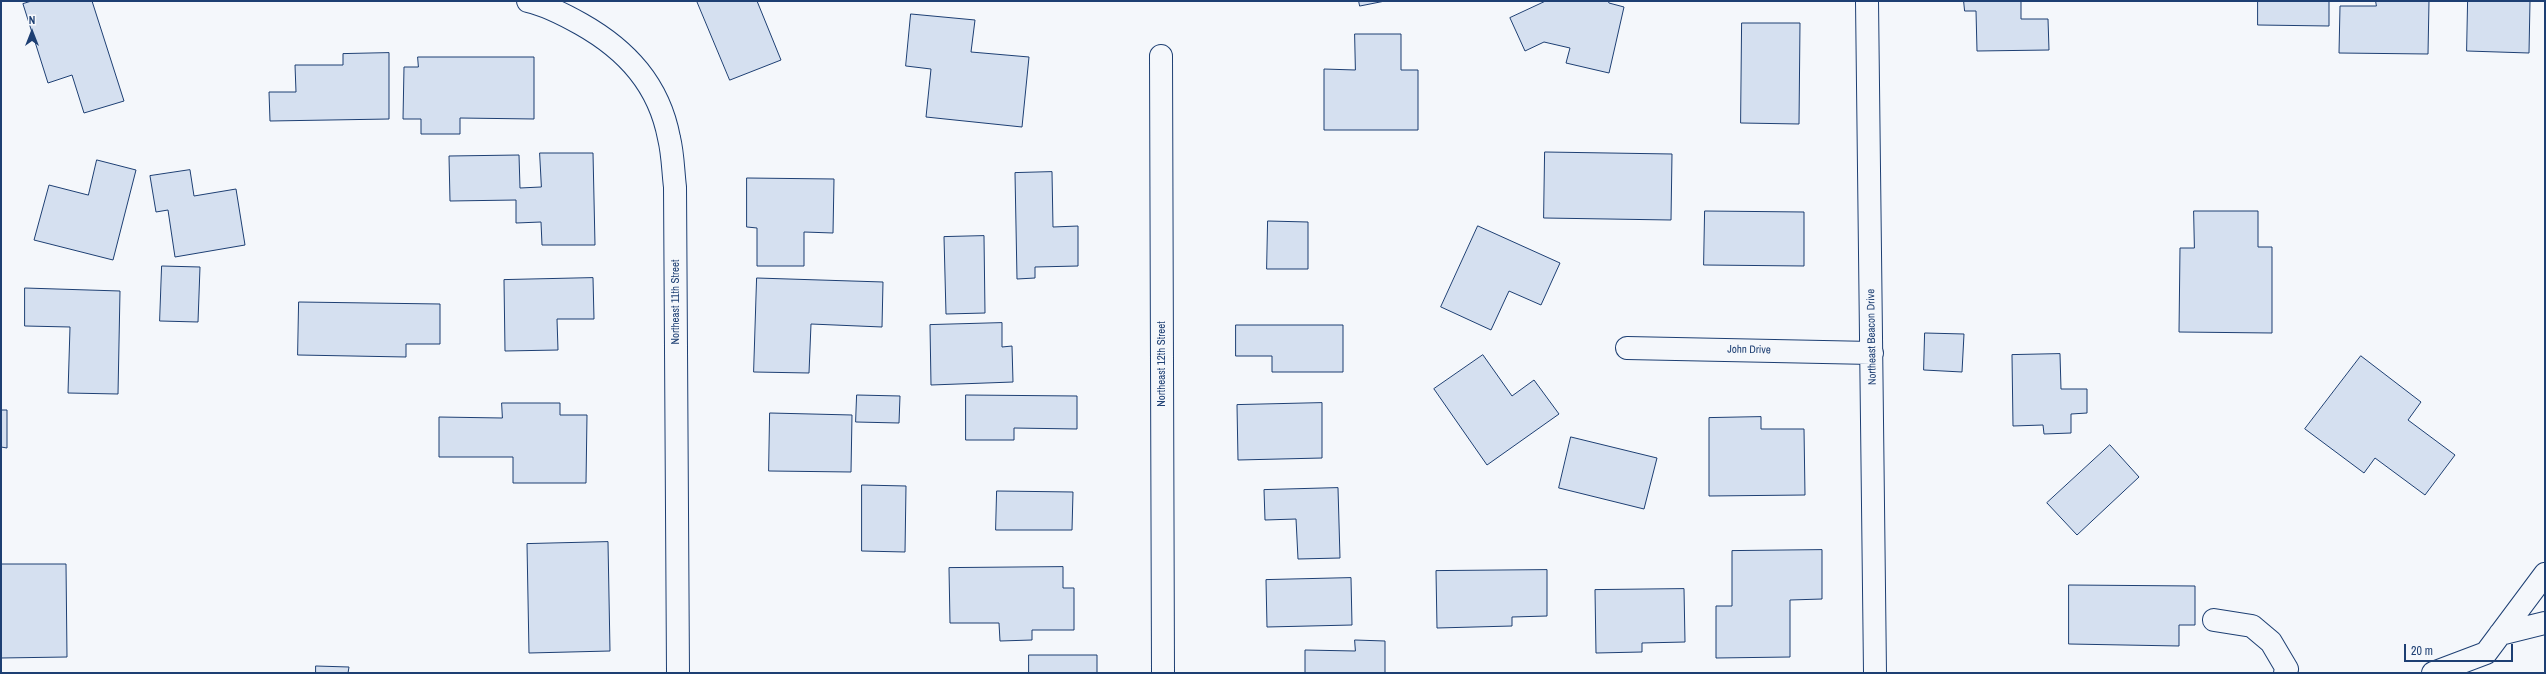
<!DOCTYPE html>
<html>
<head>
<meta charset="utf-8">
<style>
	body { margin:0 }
	#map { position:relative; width:2546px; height:674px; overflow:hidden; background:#f4f7fb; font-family:"Archivo Narrow",sans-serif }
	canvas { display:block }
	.frame { position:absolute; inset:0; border:2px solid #1d3f73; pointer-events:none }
	.north { position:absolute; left:12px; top:12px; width:40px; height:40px; -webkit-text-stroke:3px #f4f7fb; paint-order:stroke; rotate:0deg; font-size:11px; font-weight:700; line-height:16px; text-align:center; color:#1d3f73 }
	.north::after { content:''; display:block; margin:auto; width:14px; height:18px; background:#1d3f73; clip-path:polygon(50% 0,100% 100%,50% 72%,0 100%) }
	.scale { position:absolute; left:2404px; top:644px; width:109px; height:18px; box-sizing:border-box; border:2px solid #1d3f73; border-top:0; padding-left:5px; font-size:12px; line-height:14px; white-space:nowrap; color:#1d3f73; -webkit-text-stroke:3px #f4f7fb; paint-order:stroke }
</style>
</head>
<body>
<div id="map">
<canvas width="2546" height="674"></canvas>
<div class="frame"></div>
<div class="north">N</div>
<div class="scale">20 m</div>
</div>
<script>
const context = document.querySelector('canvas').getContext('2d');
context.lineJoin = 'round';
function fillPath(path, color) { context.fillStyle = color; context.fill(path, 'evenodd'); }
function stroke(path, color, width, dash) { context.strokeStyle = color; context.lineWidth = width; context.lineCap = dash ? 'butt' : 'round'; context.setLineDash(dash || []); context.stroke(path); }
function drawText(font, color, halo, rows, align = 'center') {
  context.font = font + ' "Archivo Narrow",sans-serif'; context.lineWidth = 3; context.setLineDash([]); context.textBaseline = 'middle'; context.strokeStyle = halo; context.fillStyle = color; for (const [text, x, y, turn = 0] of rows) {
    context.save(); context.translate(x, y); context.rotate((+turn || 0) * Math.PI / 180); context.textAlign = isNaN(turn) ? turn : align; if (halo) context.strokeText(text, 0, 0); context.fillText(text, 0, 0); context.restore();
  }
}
const building = new Path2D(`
	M32 1H92L124 101 84 113 72 75 48 83 23 4Z
	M697 1H757L781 60 730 80Z
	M1359 1H1385L1360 6Z
	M1546 1H1608L1609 3 1624 7 1609 73 1566 63 1570 48 1544 42 1525 51 1510 18Z
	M1964 1H2021V19H2048L2049 50 1977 51 1976 11H1965Z
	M2258 1H2329V26L2258 25Z
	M2376 1H2429L2428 54 2339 53 2340 6H2376Z
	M2468 1H2530L2529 53 2467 51Z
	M911 14 975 20 971 52 1029 57 1022 127 926 117 931 69 906 66Z
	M1742 23H1800L1799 124 1741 123Z
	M1355 34H1401V70H1418V130H1324V69L1355 70Z
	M389 53V119L270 121 269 92H296L295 65H343V54Z
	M418 57H534V119L460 118V134H421V119H403L404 67H418Z
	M1545 152 1672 154 1671 220 1544 218Z
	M540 153H593L595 245H542L541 222 516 223V200L450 201 449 156 519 155 520 188 541 187Z
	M97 160 136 170 113 260 34 240 49 185 88 195Z
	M190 170 194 196 236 189 245 245 175 257 168 210 156 212 150 176Z
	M1052 172 1053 227 1078 226V266L1035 267V278L1017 279 1015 173Z
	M747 178 834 179 833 233 804 232V266H757V228L747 227Z
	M1705 211 1804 212V266L1704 265Z
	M2194 211H2258V247H2272V333L2179 332 2180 248H2194Z
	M1268 221 1308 222V269H1267Z
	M1478 226 1560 263 1541 305 1509 291 1491 330 1441 307Z
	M984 236 985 313 946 314 944 237Z
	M162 266 200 267 198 322 160 321Z
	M593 278 594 319H557L558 350 505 351 504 280Z
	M757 278 883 282 882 327 811 324 809 373 754 372Z
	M25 288 120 291 118 394 68 393 70 327 25 326Z
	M299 302 440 304V344H406V357L298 355Z
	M1002 323V347L1012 346 1013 382 931 385 930 325Z
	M1236 325H1343V372H1272V356H1236Z
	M1925 333 1964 334 1962 372 1924 370Z
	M2060 354 2061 389H2087V413L2071 414V433L2044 434 2043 425 2013 426 2012 355Z
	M1483 355 1512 396 1534 380 1559 414 1487 465 1434 389Z
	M2361 356 2421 402 2408 420 2455 455 2425 495 2375 458 2364 473 2305 429Z
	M857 395 900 396 899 423 856 422Z
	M966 395 1077 396V429L1014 428V440H966Z
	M502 403H560V415H587L586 483H513V457H439V417L502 418Z
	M1322 403V458L1238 460 1237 405Z
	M1 410H7V448L1 447Z
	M770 413 852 415 851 472 769 471Z
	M1761 417V429H1804L1805 495 1709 496V418Z
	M1571 437 1657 458 1644 509 1559 488Z
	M2110 445 2139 477 2077 535 2047 503Z
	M862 485 906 486 905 552 862 551Z
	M1338 488 1340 558 1298 559 1296 519 1265 520 1264 490Z
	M997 491 1073 492 1072 530H996Z
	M608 542 610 651 529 653 527 544Z
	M1822 550V599L1790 600V657L1716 658V606H1732V551Z
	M1 564H66L67 657 1 658Z
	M1063 567V588H1074V630H1032V640L1000 641 999 623H950L949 568Z
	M1547 570V616L1512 617V626L1437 628 1436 571Z
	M1351 578 1352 625 1267 627 1266 580Z
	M2069 585 2195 586V625H2179V646L2069 644Z
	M1684 589 1685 642 1642 643V652L1596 653 1595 590Z
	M1355 640 1385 641V673H1305V650L1355 651Z
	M1029 655H1097V673H1029Z
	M316 666 349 667 348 673H316Z`);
const minor = new Path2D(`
	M528 1C546 5 565 15 581 24 627 50 659 85 669 138 673 154 673 171 675 187L678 673
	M1867 1 1875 673
	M1161 56 1163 673
	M1627 348 1872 353
	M2214 620 2252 626 2271 642 2287 669 2285 673
	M2500 634 2545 623
	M2433 673 2486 653 2545 574`);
const streetNames = [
	["Northeast 11th Street",676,302,-90],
	["Northeast Beacon Drive",1872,337,-91],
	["John Drive",1749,350,1],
	["Northeast 12th Street",1162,364,-90]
];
fillPath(building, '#d5e0f0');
stroke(building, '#1d3f73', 1);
stroke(minor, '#1d3f73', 24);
stroke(minor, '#f4f7fb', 22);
drawText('11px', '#1d3f73', '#f4f7fb', streetNames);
</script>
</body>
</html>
